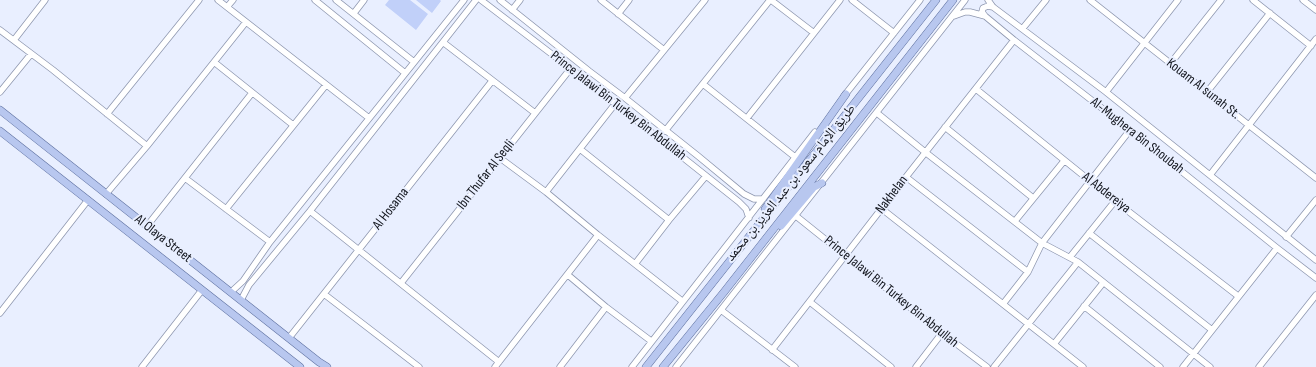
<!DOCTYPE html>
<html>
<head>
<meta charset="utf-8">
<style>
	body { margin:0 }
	canvas { display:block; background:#e9efff }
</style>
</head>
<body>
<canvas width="1316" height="367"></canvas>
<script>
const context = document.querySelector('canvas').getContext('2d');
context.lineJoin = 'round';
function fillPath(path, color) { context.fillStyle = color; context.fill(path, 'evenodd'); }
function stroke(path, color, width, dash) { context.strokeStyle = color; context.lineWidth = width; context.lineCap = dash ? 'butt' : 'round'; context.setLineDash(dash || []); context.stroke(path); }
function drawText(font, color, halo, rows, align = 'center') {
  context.font = font + ' "Sofia Sans Condensed","Noto Naskh Arabic",sans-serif'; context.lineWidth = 4; context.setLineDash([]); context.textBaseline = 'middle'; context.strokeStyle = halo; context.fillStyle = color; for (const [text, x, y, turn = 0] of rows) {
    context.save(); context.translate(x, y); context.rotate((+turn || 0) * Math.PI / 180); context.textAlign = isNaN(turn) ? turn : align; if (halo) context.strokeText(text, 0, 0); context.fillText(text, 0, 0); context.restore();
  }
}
const green = new Path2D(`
	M389 0H410L428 14 416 30 385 5Z
	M416 0H440L441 1 432 13Z`);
const minor = new Path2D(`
	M218 0 369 118
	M315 0 405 73
	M336 0 414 62
	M481 0 583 78 739 202 746 209 749 218
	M500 0 589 71 625 98 698 156 744 194 754 199H763
	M601 0 664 50
	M771 0 814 33
	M852 0 894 33
	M988 0 993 7 1106 92 1316 260
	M1090 0 1316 178
	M1253 0 1311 46
	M1303 0 1316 10
	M227 7 233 0
	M512 10 520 0
	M354 13 364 0
	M618 14 629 0
	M954 16 965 12H970L985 16 1014 40 1130 130 1277 248 1316 278
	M985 16 982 12 983 8 988 6 993 7
	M1023 28 1046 0
	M0 30 53 70 147 146
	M14 40 45 0
	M444 43 535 113
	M214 62 293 125
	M1170 64 1221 0
	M703 84 795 157
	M976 89 1115 201 1238 296
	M0 92 31 54
	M1106 92 1178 0
	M1207 92 1270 13
	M844 96 920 0
	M625 98 705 0
	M877 113 925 152 1042 243 1078 262 1210 367
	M107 114 199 0
	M747 118 840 0
	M945 127 1033 198
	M665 131 770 0
	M580 149 669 220
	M500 158 546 192 598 235 682 301
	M1210 175 1316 39
	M906 177 1028 272
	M185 178 270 242
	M546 192 615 104
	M106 194 147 146 246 22
	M226 209 326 85
	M882 209 1083 367
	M310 211 499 362
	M796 216 942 333 987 367
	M1015 221 1064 161
	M147 226 252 93
	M1089 233 1212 330
	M1286 237 1316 200
	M1070 257 1115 201
	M635 264 669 220 706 176
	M568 275 606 307 651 341
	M401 283 571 68
	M231 292 243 281 270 242 464 0
	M324 294 419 367
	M241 300 249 285 310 211 476 0
	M810 302 891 367
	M1003 304 1028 272 1042 243 1130 130
	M1084 306 1160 367
	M721 310 795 367
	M0 313 88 200
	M289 338 492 81
	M1054 344 1103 283
	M772 350 906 177 1014 40
	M142 367 202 290
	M495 367 598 235
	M560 367 606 307
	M632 367 815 132
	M676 367 965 0
	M916 367 942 333
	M994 367 1078 262
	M1183 367 1277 248
	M1259 367 1316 295`);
const major = new Path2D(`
	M0 110 319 362 327 367
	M0 131 300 367
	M765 209 846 94
	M781 226 814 187 822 183
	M646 367 936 0
	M663 367 724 292 953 0`);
const streetNames = [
	["Kouam Al sunah St.",1203,89,38],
	["Prince Jalawi Bin Turkey Bin Abdullah",618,106,38],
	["Al-Mughera Bin Shoubah",1137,136,38],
	["Ibn Thufar Al Seqli",486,175,-52],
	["طريق الإمام سعود بن عبد العزيز بن محمد",791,183,-51],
	["Al Abdereiya",1106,193,38],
	["Nakhelan",892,195,-53],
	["Al Hosama",391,209,-52],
	["Al Olaya Street",163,239,38],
	["Prince Jalawi Bin Turkey Bin Abdullah",891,292,39]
];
fillPath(green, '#c1d0f9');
stroke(minor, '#8e97af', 7);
stroke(major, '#5e709f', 8);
stroke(minor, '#fff', 5.5);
stroke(major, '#b8c7ef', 7);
drawText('14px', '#11141c', '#e9efff', streetNames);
</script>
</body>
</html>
